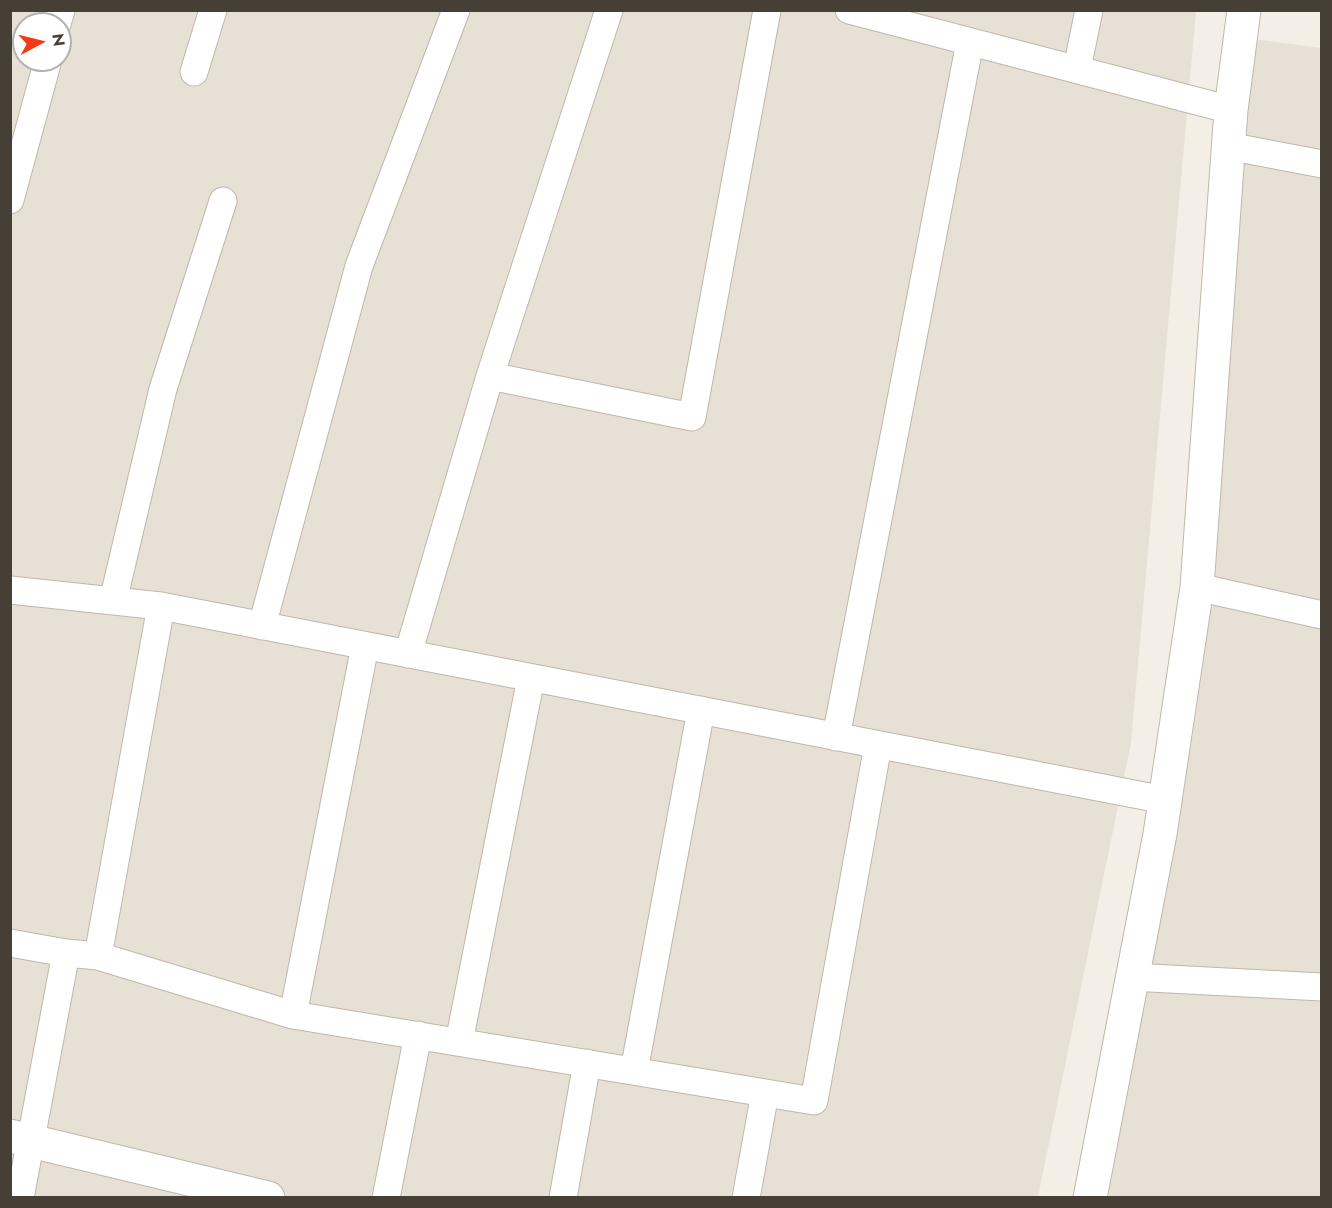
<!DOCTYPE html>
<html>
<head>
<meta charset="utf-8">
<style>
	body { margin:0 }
	#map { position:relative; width:1332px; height:1208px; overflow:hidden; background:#f3efe7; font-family:Jost,sans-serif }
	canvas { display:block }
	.frame { position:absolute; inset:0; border:12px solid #463f36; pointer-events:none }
	.north { position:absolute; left:12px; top:12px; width:60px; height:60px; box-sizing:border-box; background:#fff; border:2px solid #b5b2af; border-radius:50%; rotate:83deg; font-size:16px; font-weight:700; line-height:24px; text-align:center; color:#463f36 }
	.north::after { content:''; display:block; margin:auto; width:21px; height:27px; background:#f73819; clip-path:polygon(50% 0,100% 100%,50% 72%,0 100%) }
</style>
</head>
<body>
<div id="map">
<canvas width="1332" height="1208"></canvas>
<div class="frame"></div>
<div class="north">N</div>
</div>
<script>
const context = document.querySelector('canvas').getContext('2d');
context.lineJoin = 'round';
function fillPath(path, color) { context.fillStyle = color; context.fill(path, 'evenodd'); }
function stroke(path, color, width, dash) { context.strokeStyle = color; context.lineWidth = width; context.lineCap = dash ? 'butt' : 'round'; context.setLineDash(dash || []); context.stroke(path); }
const residential = new Path2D(`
	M10 11H1196L1131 743 1038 1197H11ZM24 24H60V60H24Z
	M1253 39 1321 48V1197L1108 1198 1197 709Z`);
const minor = new Path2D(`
	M849 10 1231 110
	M57 24 61 10
	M1077 69 1089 10
	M194 72 213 10
	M1228 146 1322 164
	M10 200 48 60
	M490 376 692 417 767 10
	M1197 587 1322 615
	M10 590 161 606
	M113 601 163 389 223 201
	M262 626 359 266 456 10
	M408 654 490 376 609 10
	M836 737 970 42
	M10 943 66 953 98 956 161 606 1165 800
	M98 956 293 1015 814 1101 878 745
	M1131 977 1322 987
	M293 1015 365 646
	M459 1042 531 678
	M634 1071 701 710
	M20 1198 66 953
	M386 1198 418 1035
	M563 1198 587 1063
	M746 1198 765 1093`);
const tertiary = new Path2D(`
	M10 1136 268 1198
	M1090 1198 1160 834 1197 587 1231 110 1244 10`);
fillPath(residential, '#e7e1d5');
stroke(minor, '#bfb7a9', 29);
stroke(tertiary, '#bfb7a9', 35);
stroke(minor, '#fff', 27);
stroke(tertiary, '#fff', 33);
</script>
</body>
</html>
